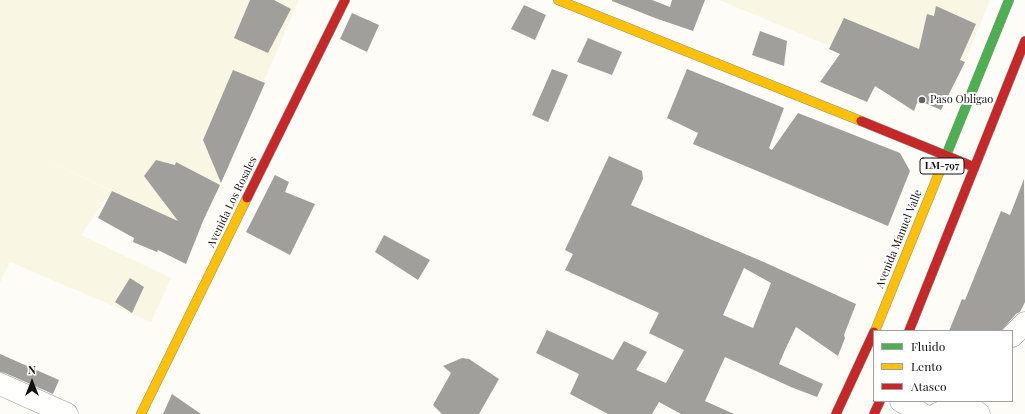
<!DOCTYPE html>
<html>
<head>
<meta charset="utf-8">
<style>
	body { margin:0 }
	#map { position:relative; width:1025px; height:414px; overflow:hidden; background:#fdfcf7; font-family:"Playfair Display",serif }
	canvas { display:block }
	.legend { position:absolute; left:873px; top:330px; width:140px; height:72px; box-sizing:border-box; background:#fff; border:1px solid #a0a0a0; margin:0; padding:5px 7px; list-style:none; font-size:12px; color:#111 }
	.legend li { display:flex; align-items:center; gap:8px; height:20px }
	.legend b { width:20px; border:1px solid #a0a0a0 }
	.north { position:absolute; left:12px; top:362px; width:40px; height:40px; -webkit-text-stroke:3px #fff; paint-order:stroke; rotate:0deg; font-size:11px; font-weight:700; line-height:16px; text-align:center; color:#111 }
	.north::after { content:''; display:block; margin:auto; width:14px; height:18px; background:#111; clip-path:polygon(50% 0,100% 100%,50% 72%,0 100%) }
</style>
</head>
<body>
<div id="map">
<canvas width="1025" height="414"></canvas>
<ul class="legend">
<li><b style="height:5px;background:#4caf50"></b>Fluido</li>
<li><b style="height:5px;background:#ffc107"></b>Lento</li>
<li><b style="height:5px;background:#c62828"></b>Atasco</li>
</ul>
<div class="north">N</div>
</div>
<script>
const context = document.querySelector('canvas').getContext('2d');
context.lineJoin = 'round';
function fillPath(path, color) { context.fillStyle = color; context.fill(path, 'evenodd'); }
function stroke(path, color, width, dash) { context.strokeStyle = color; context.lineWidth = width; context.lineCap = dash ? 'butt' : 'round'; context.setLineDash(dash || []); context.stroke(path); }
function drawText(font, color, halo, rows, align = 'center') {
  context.font = font + ' "Playfair Display",serif'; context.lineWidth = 4; context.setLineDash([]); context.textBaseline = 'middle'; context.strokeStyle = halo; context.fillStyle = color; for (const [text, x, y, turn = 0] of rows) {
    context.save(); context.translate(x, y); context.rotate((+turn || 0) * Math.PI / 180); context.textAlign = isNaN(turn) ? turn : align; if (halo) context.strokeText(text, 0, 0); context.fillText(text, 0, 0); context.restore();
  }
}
const farmland = new Path2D(`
	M0 0H299L199 231 34 154 112 191 81 235 171 278 151 322 10 262 0 283Z
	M719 0H990L951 96Z`);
const building = new Path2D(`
	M250 0H274L291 9 268 53 234 38Z
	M612 0H652L670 7 672 0H705L693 31 655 18 612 1Z
	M524 5 546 15 535 40 511 29Z
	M936 6 976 24 960 60 965 62 941 110 918 100 914 111 875 86 867 102 820 82 840 54 829 49 844 18 919 49 927 14 934 16Z
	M352 13 379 25 367 52 340 39Z
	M760 31 787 41 784 66 752 55Z
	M588 38 622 52 612 75 577 62Z
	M552 69 568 75 548 122 532 115Z
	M687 69 784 108 769 148 772 150 798 113 900 153 910 171 888 226 693 144 698 133 667 118Z
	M233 70 265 83 221 183 203 140Z
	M609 156 642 171 643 179 631 205 766 263 856 304 844 335 845 338 838 356 796 327 785 350 779 364 823 384 817 397 791 387 725 357 705 401 734 414H681L659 402 652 414H608L570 394 579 374 536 353 547 330 613 360 624 341 647 352 636 370 666 383 684 350 649 333 659 313 565 270 573 254 565 250ZM744 268 771 283 753 328 723 315Z
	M156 160 175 165 176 162 220 185 203 221 186 264 158 250 157 252 133 242 134 238 98 218 112 191 178 221 144 176Z
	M275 175 289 182 285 192 315 204 290 255 246 232Z
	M1024 179 1025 302 1020 312 1016 314 1001 331H949L962 299 965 300 1001 211 1010 215Z
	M384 235 430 260 418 280 375 252Z
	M130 278 144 287 132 313 115 302Z
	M0 354 59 380 53 394 5 373 0 372Z
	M462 358 469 359 499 379 479 414H442L433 405 451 373 443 366Z
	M172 394 201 414H163Z`);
const street = new Path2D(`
	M1012 336 1025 323
	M0 384 67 414
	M901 401 922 414
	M937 414 965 403 979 414`);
const fast = new Path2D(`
	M939 173 1009 0`);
const slow = new Path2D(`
	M558 0 861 121
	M875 331 939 173
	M141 414 247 198`);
const jam = new Path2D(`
	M861 121 974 167
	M247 198 345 0
	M909 331 1025 41
	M836 414 874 332
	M874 414 880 401`);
const markers = [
	[922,100,4,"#646362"]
];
const shields = [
	[942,166,44]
];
const shieldNames = [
	["LM-797",942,166]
];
const poiNames = [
	["Paso Obligao",930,100]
];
const streetNames = [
	["Avenida Los Rosales",232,202,-64],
	["Avenida Manuel Valle",899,239,-68]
];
fillPath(farmland, '#f9f7e4');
fillPath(building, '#a19f9c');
stroke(street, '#979795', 23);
stroke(fast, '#8e8d8b', 10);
stroke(slow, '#8e8d8b', 10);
stroke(jam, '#8e8d8b', 10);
stroke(street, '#fffffe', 22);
stroke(fast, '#4caf50', 9);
stroke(slow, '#ffc107', 9);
stroke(jam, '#c62828', 9);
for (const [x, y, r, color] of markers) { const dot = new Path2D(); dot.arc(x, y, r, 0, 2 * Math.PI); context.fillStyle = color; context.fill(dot); stroke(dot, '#fff', 1.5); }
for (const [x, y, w] of shields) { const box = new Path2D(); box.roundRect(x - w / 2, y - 8, w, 16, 3); context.fillStyle = '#fff'; context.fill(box); stroke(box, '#111', 1); }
drawText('bold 10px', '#111', null, shieldNames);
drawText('11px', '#111', '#fff', poiNames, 'left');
drawText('11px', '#111', '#fff', streetNames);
</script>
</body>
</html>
